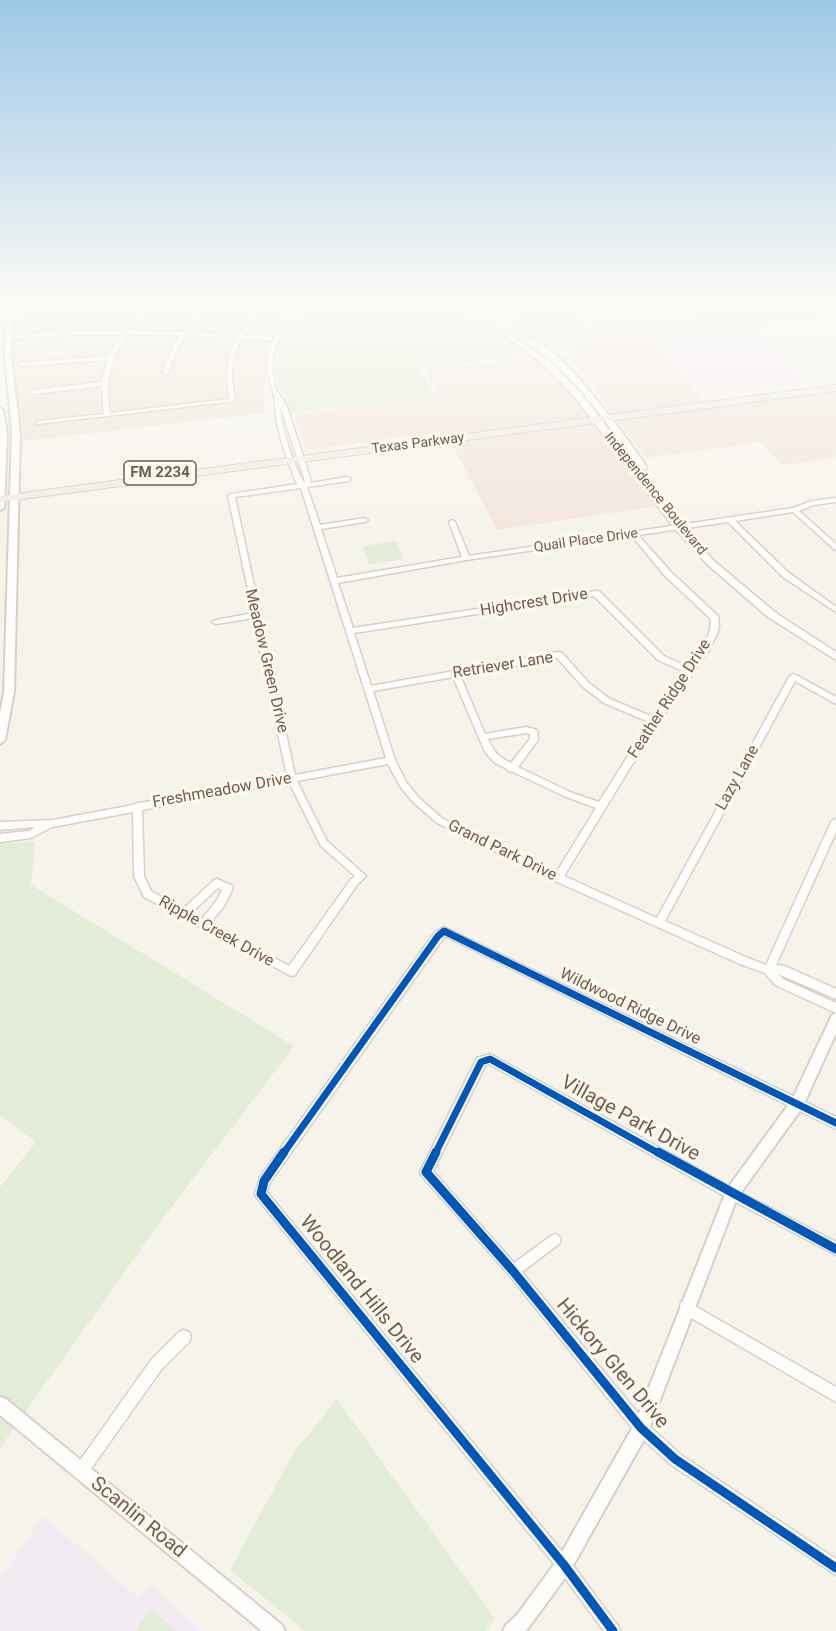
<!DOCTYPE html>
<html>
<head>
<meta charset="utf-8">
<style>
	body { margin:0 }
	canvas { display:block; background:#f6f3eb }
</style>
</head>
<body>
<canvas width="836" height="1631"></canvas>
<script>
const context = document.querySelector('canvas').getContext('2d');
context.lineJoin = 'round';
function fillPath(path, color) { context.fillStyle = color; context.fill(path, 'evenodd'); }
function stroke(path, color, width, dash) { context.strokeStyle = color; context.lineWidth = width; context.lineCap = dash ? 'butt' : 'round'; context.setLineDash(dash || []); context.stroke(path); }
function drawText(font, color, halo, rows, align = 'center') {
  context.font = font + ' Roboto,sans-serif'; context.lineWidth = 6; context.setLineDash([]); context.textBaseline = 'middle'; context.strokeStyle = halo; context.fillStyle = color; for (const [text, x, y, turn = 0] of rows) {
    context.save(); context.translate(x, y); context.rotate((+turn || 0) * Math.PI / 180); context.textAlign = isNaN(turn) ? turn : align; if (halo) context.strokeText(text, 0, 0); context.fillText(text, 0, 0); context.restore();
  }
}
const residential = new Path2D(`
	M23 307H296L268 331 264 413 21 441 1 347Z`);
const commercial = new Path2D(`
	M647 336 711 408 836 391V457L784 465 760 442 646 458 563 346Z
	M535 358 542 361 568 388 655 506 497 530 445 431 307 450 294 414 438 396 426 370Z`);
const education = new Path2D(`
	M748 324 809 382 703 395 650 336Z
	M43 1516 139 1598 150 1583 202 1631H0V1578Z`);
const green = new Path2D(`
	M312 307H444L506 335 531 354 443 366 419 367 435 396 290 413C267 361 267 345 312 307Z
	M771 307H836V315L548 347 511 325 523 312 554 314 556 318H582L584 328Z
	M396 541 404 559 369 564 363 546Z
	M35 842 31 885 294 1046 155 1229 0 1448V1187L36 1142 0 1115V843Z
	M337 1399 495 1619 486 1631H305L230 1570 294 1452Z
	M150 1608 176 1631H136Z`);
const stream = new Path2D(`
	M551 339 827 307`);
const minor = new Path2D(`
	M28 307H68L65 309 26 310V308Z
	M87 307H92L70 331H124L145 307H150L130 331 182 332 191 321 205 307H210L187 332 238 335 248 321 258 310 261 312 243 335 274 337C281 326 298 307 312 307L292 322 283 332 274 349 272 369 276 389 287 407 311 481 310 483 348 477 351 479 348 481 307 487 320 525 365 518 368 520 365 522 321 529 337 578 462 557 449 522 452 520 455 522 469 556 793 508 812 501 836 498V502L813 505 799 511 836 544V550L834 549 793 512 735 521 789 573 836 607V612L783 577 728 522 638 535 671 572 718 616 719 626 717 634 709 650 654 729 564 876 657 918 789 677 793 674 796 675 836 697V704L795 681 665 921 748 958 766 965 831 822 833 820 836 819V832L776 965 785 966 836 989V999L778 974 783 979 836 1003V1013L775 985 765 973 740 964 555 881 437 823 413 802 400 786 388 764 297 781 327 841 366 876 357 885 295 975 291 976 144 897 134 876 133 812 52 827 31 838 0 842V834L29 831 35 827 0 830V822L53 820 133 805 137 803H140L287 776 253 618 216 624 212 622 216 620 253 613 228 496 231 494 298 484 296 482C289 463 281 443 277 423 275 414 276 403 274 395 267 373 263 364 273 340L242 338C233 353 230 370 233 387 234 392 235 397 235 401L37 424 36 423 39 421 104 414 102 386 34 394 31 392 34 390 102 382 108 360 21 366 18 364 19 363 109 356 122 334 70 335 0 339V335L65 332ZM127 334 180 335 171 352 163 372 166 374 169 372 176 352 185 335 237 338C226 357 225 377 230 399L110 413C105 382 110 360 127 334ZM280 406 305 481 304 482C293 466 281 426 280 406ZM301 488 386 758 295 775 235 497ZM632 536 665 576 711 619C711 638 700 653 688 667L664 656 599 591H596L353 628 338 583 466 560ZM594 596 658 660 685 672 653 717 610 699 589 683 562 653 559 652 371 686 354 633ZM557 658 583 687 604 703 649 722 599 802 570 792 518 767 538 740 537 730 526 727 485 734 460 675ZM453 677 485 752 495 763 507 769 508 771 513 772 564 796 596 808 556 873 443 819 419 798 406 782 395 760 373 691ZM526 733 530 734V739L511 763C499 758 493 751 488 739ZM289 782 321 846 355 876 351 879 289 966 210 923 224 906 233 888 231 885 217 879 214 880 183 909 151 891 144 876 142 810ZM218 888 222 890 217 900 202 919 191 913Z
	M530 307 576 310 651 307 648 309C618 311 557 318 530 307Z
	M444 927 836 1117V1129L445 936 269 1184 267 1192 569 1560 618 1626 621 1631H604L559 1570 257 1198 255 1194 260 1177 434 933Z
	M490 1054 736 1190 836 1242V1255L728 1198 489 1064 485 1066 433 1171 514 1263 551 1236 555 1234 559 1236 561 1240 559 1244 522 1272 646 1423 680 1454 836 1559V1575L670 1464 636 1433 509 1275 422 1176 420 1172 477 1058Z
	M686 1301 836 1387V1402L681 1312 680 1307 681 1302Z
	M184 1330 189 1332 191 1337 189 1342 161 1370 86 1476 81 1478 76 1476 74 1471 76 1466 151 1360 179 1332Z`);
const tertiary = new Path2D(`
	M9 307H15L12 324 11 356 20 432 14 692 5 740 0 744V714L4 692 12 432 5 356 6 324Z
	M0 408 3 410 7 434 4 508 0 510Z
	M836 1013V1033L802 1108 737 1198 647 1434 570 1571 529 1627 525 1631H503L506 1625 517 1615 558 1559 635 1423 727 1189 792 1100 832 1015Z
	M0 1397 6 1399 282 1625 285 1631H262L0 1415Z`);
const secondary = new Path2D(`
	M449 307H456L511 335 551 362 580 392 681 525 714 561 776 613 836 652V660L768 617 708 565 675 529 574 396 545 366 507 337Z
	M527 338C556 338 630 442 647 467L646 469H640C606 422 575 376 527 342Z`);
const primary = new Path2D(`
	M836 385V391L0 502V496Z`);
const cyclewayFar1 = new Path2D(`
	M283 1154 438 936 444 931 836 1123
	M435 1154 481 1062 490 1059 660 1154`);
const cycleway = new Path2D(`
	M284 1152 264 1181 261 1194 564 1565 613 1631
	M436 1152 426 1172 513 1271 641 1428 675 1459 836 1568
	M658 1152 836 1249`);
const farStreetnames = [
	["Texas Parkway",418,444,-7],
	["Independence Boulevard",655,494,51],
	["Quail Place Drive",586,541,-8]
];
const shields = [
	[160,473,72]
];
const shieldNames = [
	["FM 2234",160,473]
];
const streetNames = [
	["Highcrest Drive",534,603,-9],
	["Meadow Green Drive",266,661,77],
	["Retriever Lane",503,666,-9],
	["Feather Ridge Drive",670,699,-57],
	["Lazy Lane",738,778,-61],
	["Freshmeadow Drive",222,791,-10],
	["Grand Park Drive",502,851,26],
	["Ripple Creek Drive",216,932,29],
	["Wildwood Ridge Drive",630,1007,26]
];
const nearStreetnames = [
	["Village Park Drive",630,1119,29],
	["Woodland Hills Drive",361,1290,51],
	["Hickory Glen Drive",612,1364,50],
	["Scanlin Road",138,1518,39]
];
fillPath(residential, '#eee6d9');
fillPath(commercial, '#f3e6dd');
fillPath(education, '#f3ebf2');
fillPath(green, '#e3ecd7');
stroke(stream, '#cfe3e5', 1.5);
stroke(minor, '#d5d0c9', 3);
stroke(tertiary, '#d5d0c9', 4);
stroke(secondary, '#d6d0c9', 3);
stroke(primary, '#d5cec7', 2);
fillPath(minor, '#fefdfc');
fillPath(tertiary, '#fefdfc');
fillPath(secondary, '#fefdfc');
fillPath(primary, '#f1ede6');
stroke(cyclewayFar1, '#0057b8', 7);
stroke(cycleway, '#0057b8', 9);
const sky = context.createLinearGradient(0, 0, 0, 535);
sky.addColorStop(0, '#9ec7e7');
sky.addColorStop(0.57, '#fbfaf6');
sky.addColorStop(1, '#fbfaf600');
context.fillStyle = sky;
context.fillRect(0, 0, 836, 535);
drawText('14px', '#725c4e', '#fdf8ed', farStreetnames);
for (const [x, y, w] of shields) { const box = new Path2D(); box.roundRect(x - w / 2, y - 12, w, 24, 4.5); context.fillStyle = '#fdf8ed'; context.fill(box); stroke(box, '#725c4e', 1.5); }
drawText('bold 15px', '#725c4e', null, shieldNames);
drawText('16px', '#725c4e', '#fdf8ed', streetNames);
drawText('20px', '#725c4e', '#fdf8ed', nearStreetnames);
</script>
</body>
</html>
